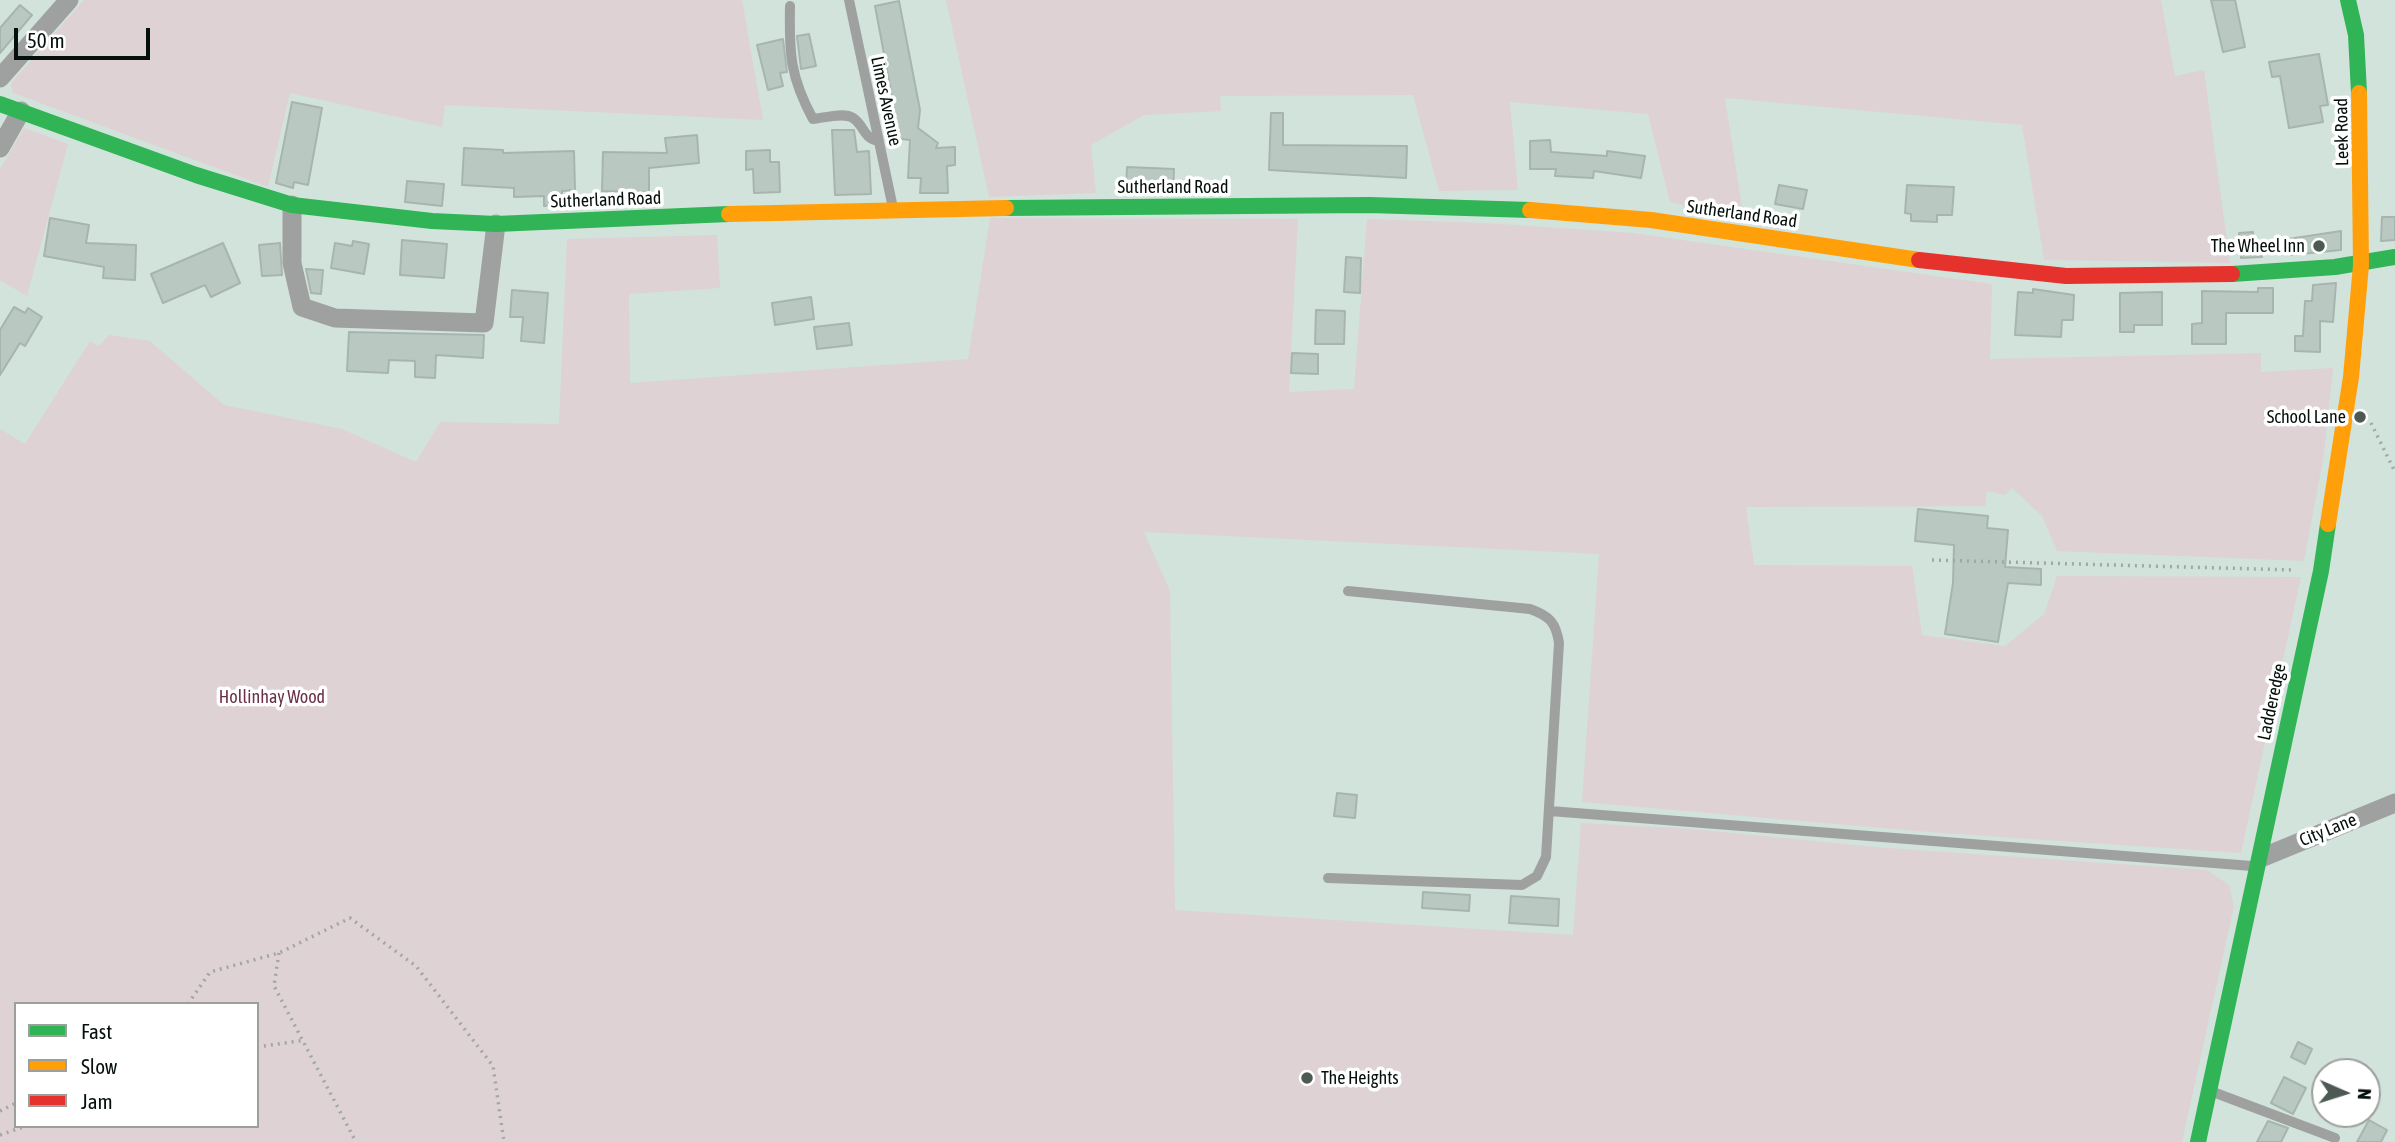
<!DOCTYPE html>
<html>
<head>
<meta charset="utf-8">
<style>
	body { margin:0 }
	#map { position:relative; width:2395px; height:1142px; overflow:hidden; background:#d2e3dc; font-family:"Asap Condensed",sans-serif }
	canvas { display:block }
	.legend { position:absolute; left:14px; top:1002px; width:245px; height:126px; box-sizing:border-box; background:#fff; border:2px solid #9b9f9d; margin:0; padding:9px 12px; list-style:none; font-size:21px; color:#05100b }
	.legend li { display:flex; align-items:center; gap:14px; height:35px }
	.legend b { width:35px; border:2px solid #9b9f9d }
	.north { position:absolute; left:2311px; top:1058px; width:70px; height:70px; box-sizing:border-box; background:#fff; border:2px solid #9b9f9d; border-radius:50%; rotate:93deg; font-size:19px; font-weight:700; line-height:28px; text-align:center; color:#05100b }
	.north::after { content:''; display:block; margin:auto; width:24px; height:32px; background:#4d5a54; clip-path:polygon(50% 0,100% 100%,50% 72%,0 100%) }
	.scale { position:absolute; left:14px; top:28px; width:136px; height:32px; box-sizing:border-box; border:4px solid #05100b; border-top:0; padding-left:9px; font-size:21px; line-height:24px; white-space:nowrap; color:#05100b; -webkit-text-stroke:5px #fff; paint-order:stroke }
</style>
</head>
<body>
<div id="map">
<canvas width="2395" height="1142"></canvas>
<ul class="legend">
<li><b style="height:9px;background:#30b455"></b>Fast</li>
<li><b style="height:9px;background:#ff9f0a"></b>Slow</li>
<li><b style="height:9px;background:#e5322d"></b>Jam</li>
</ul>
<div class="north">N</div>
<div class="scale">50 m</div>
</div>
<script>
const context = document.querySelector('canvas').getContext('2d');
context.lineJoin = 'round';
function fillPath(path, color) { context.fillStyle = color; context.fill(path, 'evenodd'); }
function stroke(path, color, width, dash) { context.strokeStyle = color; context.lineWidth = width; context.lineCap = dash ? 'butt' : 'round'; context.setLineDash(dash || []); context.stroke(path); }
function drawText(font, color, halo, rows, align = 'center') {
  context.font = font + ' "Asap Condensed",sans-serif'; context.lineWidth = 7; context.setLineDash([]); context.textBaseline = 'middle'; context.strokeStyle = halo; context.fillStyle = color; for (const [text, x, y, turn = 0] of rows) {
    context.save(); context.translate(x, y); context.rotate((+turn || 0) * Math.PI / 180); context.textAlign = isNaN(turn) ? turn : align; if (halo) context.strokeText(text, 0, 0); context.fillText(text, 0, 0); context.restore();
  }
}
const green = new Path2D(`
	M84 0H742L763 120 445 105 442 127 290 93 268 187 13 93 11 83Z
	M946 0H2161L2175 76 2204 70 2230 263 2044 260 2022 125 1725 98 1744 220 1670 202 1648 114 1510 102 1518 190 1439 191 1413 95 1220 96 1221 111 1144 115 1091 145 1096 193 989 197Z
	M24 128 68 144 27 296 0 280V169Z
	M990 218 1298 219 1289 392 1354 389 1367 219 1486 223 1633 233 1992 284 1990 359 2261 353V372L2333 368 2324 454 2304 561 2057 551 2042 516 2012 488 2005 495 1987 491 1985 506 1746 507 1754 565 1912 566 1922 635 2005 646 2044 614 2057 576 2301 577 2241 853 1940 833 1582 802 1599 554 1144 532 1170 591 1175 910 1573 935 1581 823 1691 829 1887 848 2207 870 2229 885 2234 906 2182 1142H0V429L25 444 90 341 99 346 109 335 150 341 224 405 342 429 416 462 440 422 559 424 567 239 717 235 720 288 629 294 630 383 968 359ZM16 1004H257V1126H16Z`);
const building = new Path2D(`
	M2211 0H2235L2245 47 2223 52Z
	M899 1 920 110 918 128 938 143 936 148 955 147V165L947 166 948 193H920L921 178H908L910 140 892 138 895 112 875 6Z
	M20 5 32 15 0 53V28Z
	M809 34 816 66 801 69 797 36Z
	M783 39 787 72 780 73 783 86 768 90 757 45Z
	M2319 54 2328 105 2320 106 2323 122 2289 128 2280 76 2272 77 2269 62Z
	M292 102 322 108 308 185 294 182 293 188 276 183Z
	M1271 113H1283V145L1407 146 1406 178 1269 170Z
	M832 130H854L857 152 869 151 871 194 835 195Z
	M697 135 699 163 649 168V192L602 191 603 152 667 153 665 138Z
	M1550 140 1551 152 1607 156V151L1645 156 1641 178 1594 171 1593 178 1555 176 1556 169H1530V141Z
	M464 148 503 150V153L574 151 575 190 562 191V205L544 206V196L514 197V188L462 185Z
	M770 150V162H779L780 192 754 193 753 169 746 170V151Z
	M1127 167 1174 169 1173 191H1126Z
	M407 181 444 184 442 206 405 202Z
	M1779 185 1807 190 1803 209 1775 204Z
	M1907 185 1954 187 1952 215H1937V222L1911 221V214L1905 213Z
	M2382 217H2395V240L2381 241Z
	M50 218 89 225 86 243 136 245 135 280 103 278 104 267 44 256Z
	M2341 231V250L2291 255 2288 239Z
	M2253 232 2254 243 2260 242 2262 257 2241 258 2239 233Z
	M402 240 447 244 444 278 400 275Z
	M353 241 369 244 364 274 331 268 335 243 352 246Z
	M223 243 240 283 211 297 205 285 163 303 151 274Z
	M280 243 282 275 262 276 259 245Z
	M1346 257 1361 258 1360 293 1344 292Z
	M306 269 323 270 321 294 311 293Z
	M2336 283 2333 322 2320 321V352L2295 351V336H2303L2305 301H2312L2313 285Z
	M2258 288H2273V313H2226V344H2192V324L2202 323V291L2258 292Z
	M2033 289 2074 295 2073 320H2062L2061 337 2015 335 2018 292 2033 293Z
	M512 290 548 293 544 343 521 341 523 317H510Z
	M2162 292V325H2134V332H2120V293Z
	M811 297 814 319 775 325 772 303Z
	M14 307 25 313 28 308 42 317 25 346 20 343 0 375V330Z
	M1316 310 1345 311 1344 344H1315Z
	M849 323 852 345 817 349 814 327Z
	M349 332 484 335 483 358 436 355 435 378 415 377V361L389 360 388 373 347 371Z
	M1292 353 1318 354V374L1291 373Z
	M1918 509 1988 516 1987 528 2008 530 2005 567 2041 569V585L2008 583 1998 642 1945 634 1953 583 1954 545 1915 541Z
	M1337 793 1357 795 1355 818 1334 816Z
	M1423 892 1470 895 1469 911 1422 908Z
	M1511 896 1559 899 1558 926 1509 923Z
	M2298 1042 2312 1049 2305 1064 2291 1057Z
	M2284 1077 2306 1088 2293 1114 2271 1103Z
	M2369 1120 2387 1130 2381 1142H2357Z
	M2268 1121 2288 1128 2281 1142H2257Z`);
const path = new Path2D(`
	M2371 423 2395 472
	M1932 560 2294 570
	M279 953 274 986 356 1142
	M188 1004 210 972 279 953 350 918 416 966 493 1066 504 1142
	M257 1047 305 1040
	M0 1111 16 1103
	M0 1135 26 1126`);
const lane = new Path2D(`
	M849 0 893 208
	M790 6C789 53 790 77 813 119 823 118 844 112 853 118 865 126 862 137 878 141
	M1550 811 2252 866
	M1328 878 1522 885 1537 876 1546 857 1559 643C1556 623 1550 616 1530 609L1348 591
	M2213 1092 2335 1138`);
const street = new Path2D(`
	M0 78 69 0
	M0 148 21 111
	M292 205V263L302 307 335 318 484 323 496 224
	M2261 858 2395 803`);
const fast = new Path2D(`
	M2348 0 2356 35 2359 93
	M0 104 196 175 292 205 432 221 496 224 729 214
	M1006 208 1369 205 1530 210
	M2232 274 2335 267 2395 257
	M2198 1142 2321 571 2328 524`);
const slow = new Path2D(`
	M1530 210 1651 220 1919 260
	M729 214 1006 208
	M2328 524 2351 377 2361 265 2359 93`);
const jam = new Path2D(`
	M1919 260 2066 276 2232 274`);
const markers = [
	[2319,246,7,"#4d5a54"],
	[2360,417,7,"#4d5a54"],
	[1307,1078,7,"#4d5a54"]
];
const streetNames = [
	["Limes Avenue",886,101,78],
	["Leek Road",2342,132,-91],
	["Sutherland Road",1173,187],
	["Sutherland Road",606,200,-2],
	["Sutherland Road",1742,214,8],
	["Ladderedge",2272,702,-78],
	["City Lane",2328,830,-22]
];
const poiNames = [
	["The Wheel Inn",2305,246],
	["School Lane",2346,417],
	["The Heights",1321,1078,"left"]
];
const parkNames = [
	["Hollinhay Wood",272,697]
];
fillPath(green, '#ded2d5');
fillPath(building, '#b9c9c2');
stroke(building, '#a8b5af', 2);
stroke(path, '#a1a7a4', 3.5, [2, 5]);
stroke(lane, '#9fa1a0', 10);
stroke(street, '#9fa1a0', 19);
stroke(fast, '#30b455', 16);
stroke(slow, '#ff9f0a', 16);
stroke(jam, '#e5322d', 16);
for (const [x, y, r, color] of markers) { const dot = new Path2D(); dot.arc(x, y, r, 0, 2 * Math.PI); context.fillStyle = color; context.fill(dot); stroke(dot, '#fff', 2.5); }
drawText('18px', '#05100b', '#fff', streetNames);
drawText('18px', '#05100b', '#fff', poiNames, 'right');
drawText('18px', '#6a3047', '#fff', parkNames);
</script>
</body>
</html>
